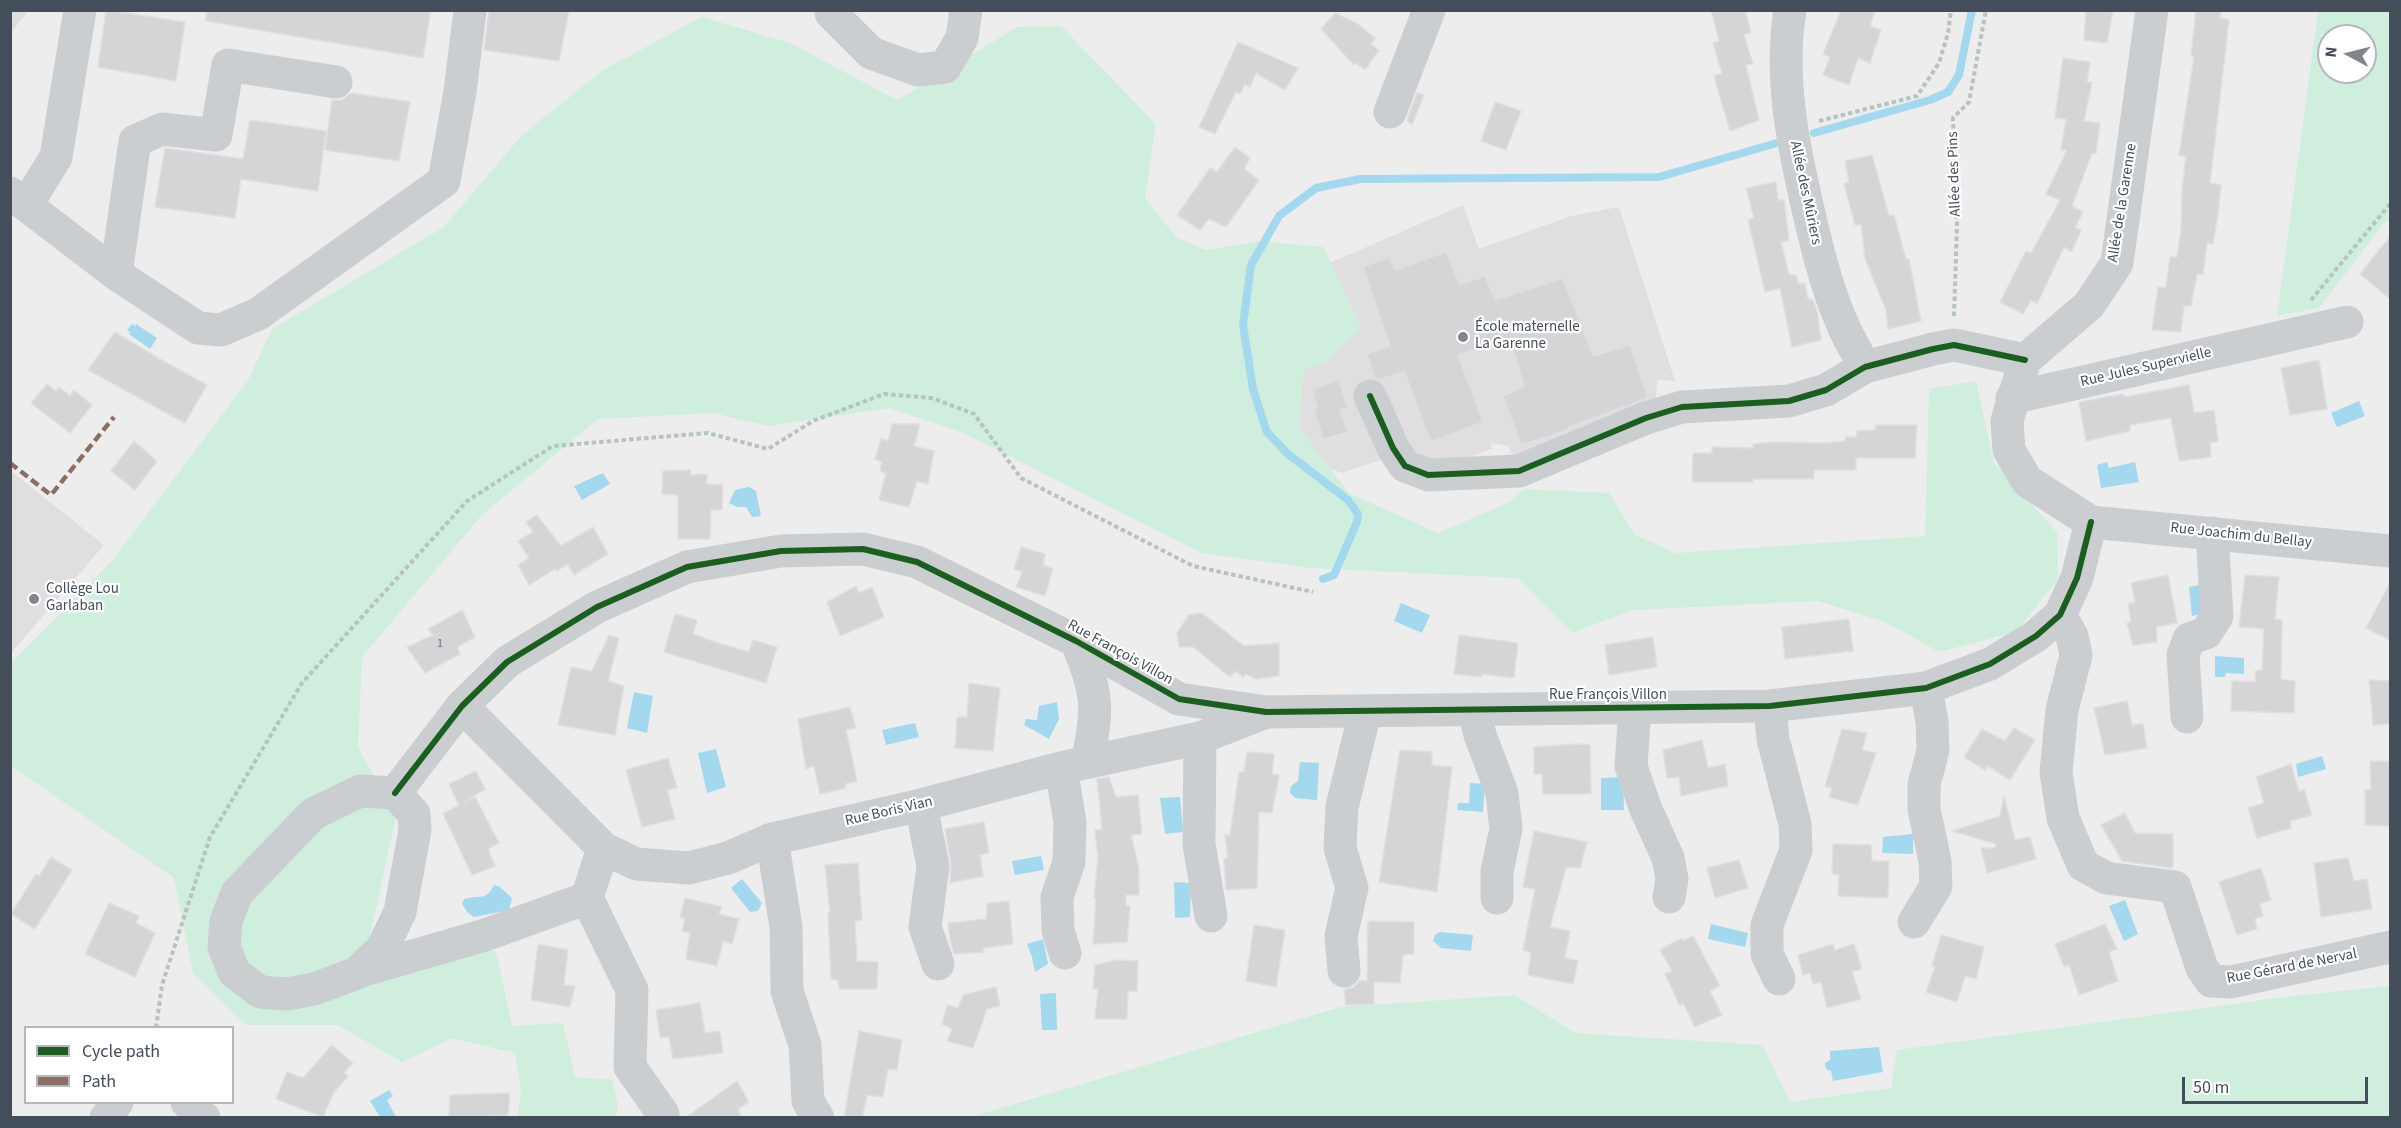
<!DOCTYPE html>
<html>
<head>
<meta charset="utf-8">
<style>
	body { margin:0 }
	#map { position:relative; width:2401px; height:1128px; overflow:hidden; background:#eeeded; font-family:"Source Sans 3",sans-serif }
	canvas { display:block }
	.frame { position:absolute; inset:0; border:12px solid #444e5a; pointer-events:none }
	.legend { position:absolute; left:24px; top:1026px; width:210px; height:78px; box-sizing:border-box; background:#fff; border:2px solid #b4b8bd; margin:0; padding:8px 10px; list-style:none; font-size:18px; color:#444e5a }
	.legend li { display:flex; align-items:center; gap:12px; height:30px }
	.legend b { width:30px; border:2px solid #b4b8bd }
	.north { position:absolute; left:2317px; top:24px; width:60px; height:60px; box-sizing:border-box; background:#fff; border:2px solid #b4b8bd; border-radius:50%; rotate:277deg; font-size:16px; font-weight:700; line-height:24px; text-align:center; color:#444e5a }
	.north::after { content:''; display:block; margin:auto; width:21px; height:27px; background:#80868d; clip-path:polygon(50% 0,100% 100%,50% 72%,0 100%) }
	.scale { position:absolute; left:2182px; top:1077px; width:186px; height:27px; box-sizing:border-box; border:3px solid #444e5a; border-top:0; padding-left:8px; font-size:18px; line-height:21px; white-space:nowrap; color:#444e5a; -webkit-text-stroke:4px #fff; paint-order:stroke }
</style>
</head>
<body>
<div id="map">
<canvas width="2401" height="1128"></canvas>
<div class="frame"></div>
<ul class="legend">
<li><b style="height:8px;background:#1b5e20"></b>Cycle path</li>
<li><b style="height:8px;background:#8d6e63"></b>Path</li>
</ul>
<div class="north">N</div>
<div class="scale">50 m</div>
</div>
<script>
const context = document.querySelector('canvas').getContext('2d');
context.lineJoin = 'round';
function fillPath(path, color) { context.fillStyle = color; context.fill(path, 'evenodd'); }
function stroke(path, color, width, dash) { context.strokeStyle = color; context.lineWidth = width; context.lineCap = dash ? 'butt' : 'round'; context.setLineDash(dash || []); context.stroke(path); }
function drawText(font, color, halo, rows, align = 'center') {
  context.font = font + ' "Source Sans 3",sans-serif'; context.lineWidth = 4.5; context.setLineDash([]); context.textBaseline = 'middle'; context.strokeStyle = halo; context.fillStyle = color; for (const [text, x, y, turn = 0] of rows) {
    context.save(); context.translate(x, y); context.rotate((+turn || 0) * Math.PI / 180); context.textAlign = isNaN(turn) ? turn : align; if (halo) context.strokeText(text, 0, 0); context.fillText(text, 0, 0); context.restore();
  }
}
const education = new Path2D(`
	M11 10 28 11 11 33 10 11Z
	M1463 205 1479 249 1571 216 1619 207 1675 381 1657 380 1656 401 1515 461 1508 446 1492 443 1491 449 1445 465 1390 457 1342 473 1296 455 1261 293Z
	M11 471 104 545 11 653Z`);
const green = new Path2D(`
	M2318 11H2390V220L2384 223 2319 308 2277 316ZM2329 36H2365V72H2329Z
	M702 17 790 43 897 100 1017 27 1061 26 1156 124 1145 198 1177 238 1206 250 1258 241 1323 247 1361 328 1326 363 1304 370 1299 427 1349 493 1438 533 1510 502 1524 489 1609 493 1635 535 1676 553 1925 536 1929 389 1976 381 1994 463 2057 532 2058 579 2016 632 1939 652 1885 622 1818 601 1632 610 1572 633 1518 578 1310 568 1201 553 966 434 890 408 768 426 713 413 598 419 482 515 362 657 358 747 396 816 369 941 496 951 512 1026 563 1023 575 1077 612 1080 618 1105 616 1117H517L521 1091 515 1053 452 1038 402 1062 337 1025H246L193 973 174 878 11 766V663L110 563 247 382 272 329 444 227 521 136 603 70Z
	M2390 986V1117H971L1341 1007 1515 995 1575 1033 1762 1045 1790 1102 1891 1088 1897 1050 2292 996Z`);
const water = new Path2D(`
	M132 324 135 326 136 324 157 338 150 349 129 334 130 332 127 330Z
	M2359 401 2365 416 2337 427 2331 413Z
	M2107 462 2109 468 2135 462 2139 482 2101 488 2097 465Z
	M603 473 610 484 582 500 574 486Z
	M749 487 756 491 761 516 752 517 746 507H737L729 503 735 490Z
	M2204 584 2207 613 2192 616 2189 587Z
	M1401 603 1430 615 1422 633 1394 621Z
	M2215 656 2244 658V674L2226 673 2225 677H2215Z
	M634 692 653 696 647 733 627 728Z
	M1057 702 1059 719 1049 739 1024 725 1026 719 1037 720 1039 706Z
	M915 723 919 737 886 745 882 730Z
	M716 749 726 787 707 793 698 753Z
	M2322 756 2326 769 2298 777 2296 764Z
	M1300 762 1319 763 1317 800 1295 798 1290 793 1291 786 1298 781Z
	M1623 777 1624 810H1601V778Z
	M1470 783 1485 784 1483 812 1457 810 1458 803H1469Z
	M1180 797 1183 832 1165 834 1160 798Z
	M1913 834V854L1882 853 1883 837Z
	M1041 856 1044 870 1015 875 1012 861Z
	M742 879 762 903 758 911 750 912 731 888Z
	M1174 882 1191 883 1190 917 1175 918Z
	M494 885 500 887 512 898 509 910 474 917 468 913 462 904 464 899C482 894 485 902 494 885Z
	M2125 900 2138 934 2124 941 2109 906Z
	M1711 924 1748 933 1745 947 1708 939Z
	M1440 932 1473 935 1471 951 1441 948 1433 941 1435 935Z
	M1043 939 1048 964 1035 972 1032 957 1027 944Z
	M1056 993 1057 1030H1042L1040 994Z
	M1879 1047 1883 1072 1833 1081 1831 1071 1826 1069 1825 1063 1830 1060V1051Z
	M389 1090 393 1096 387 1100 396 1117H380L370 1101Z`);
const stream = new Path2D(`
	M1814 133 1930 100 1948 92 1959 75 1972 10
	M1323 579 1334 575 1357 522 1358 514 1348 500 1288 454 1267 432 1253 389 1243 325 1251 265 1279 216 1316 188 1360 179 1659 177 1777 143`);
const building = new Path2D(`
	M106 10 185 22 176 81 98 67Z
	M207 10H431L423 58 206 21Z
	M489 10H569L559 61 484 50Z
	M1711 10H1745L1751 32 1744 35 1753 64 1746 65 1759 120 1730 131 1714 76 1722 73 1713 43 1719 41Z
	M1841 10H1875L1870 26 1881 30 1870 63 1858 58 1849 85 1823 75 1830 57 1823 54Z
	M2086 10H2113L2107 43 2084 40Z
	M2196 10H2221L2220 18 2229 20 2210 183 2221 185 2218 214 2213 244 2207 243 2203 275 2197 274 2191 306H2184L2181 332 2152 330 2158 287H2166L2170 257H2177L2181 229 2182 190 2186 156 2179 155 2194 57 2191 55Z
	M1335 13 1358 24 1375 38 1371 44 1379 50 1365 70 1356 63 1354 65 1321 29Z
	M1238 42 1298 68 1285 90 1256 73 1250 87 1245 84 1240 94 1236 92 1215 134 1199 127Z
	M2063 58 2090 62 2087 82H2092L2084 121 2100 123 2096 154 2092 153 2072 206 2083 212 2075 228 2081 230 2072 252 2064 247 2037 304 2031 300 2023 314 2000 302 2026 251 2031 253 2060 200 2046 194 2067 150H2061L2066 119 2055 118Z
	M351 93 410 102 399 161 325 150 332 100H342Z
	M1417 93 1424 95 1412 125 1407 120Z
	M1495 102 1521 111 1506 150 1481 141Z
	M250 120 326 131 318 191 241 179 235 218 155 207 165 148 243 159Z
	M1235 147 1250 158 1244 169 1259 180 1226 227 1209 219 1200 230 1177 215 1210 168 1217 172Z
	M1872 155 1889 216 1894 215 1906 259H1909L1921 321 1888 329 1886 310 1865 259 1861 224 1855 225 1844 184 1849 182 1845 161Z
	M1776 182 1778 200H1784L1789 240 1781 242 1789 275H1796L1799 284 1805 283 1808 299 1813 300 1817 310 1821 340 1792 347 1780 288 1765 292 1748 220 1754 218 1746 188Z
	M2391 235V300L2360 274Z
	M1446 252 1460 285 1485 276 1495 300 1563 278 1593 356 1630 345 1648 398 1569 427 1568 430 1521 445 1503 396 1524 386 1510 339 1458 355 1483 422 1431 442 1404 371 1379 380 1375 379 1367 354 1390 346 1363 267 1389 257 1395 270Z
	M115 332 158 358 207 385 185 423 88 370Z
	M2319 360 2327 409 2290 415 2281 368Z
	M1339 380 1348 408 1340 410 1348 432 1323 439 1314 410 1317 409 1312 389Z
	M47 384 56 391 59 387 70 396 74 390 92 405 70 433 31 403Z
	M2189 385 2194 413 2214 410 2218 441 2210 443 2211 457 2179 461 2171 418 2130 425V431L2086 441 2079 402 2123 394 2124 397Z
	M892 424H920L914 446 934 451 928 484 917 481 909 507 879 500 886 473 880 471 882 462 875 459 881 439 888 441Z
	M1876 425H1917L1915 458H1856V470H1814V479H1753V482H1692L1693 453H1712V447L1753 448V444L1772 442 1825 443 1845 441V437H1856L1857 431 1875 430Z
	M134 441 157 461 135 490 111 471Z
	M690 470 691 475 707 474V484L723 485 722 510H711L710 539H678V495L662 494 663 471Z
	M537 515 561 546 593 527 608 554 574 575 568 564 556 571 555 569 529 585 518 565 529 558 518 541 533 532 526 522Z
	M1021 547 1045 554 1043 565 1053 569 1045 596 1016 587 1022 572 1014 569Z
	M2168 575 2177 623 2156 627 2157 642 2133 645 2127 623 2131 622 2128 604 2135 602 2131 583Z
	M2245 575 2279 577 2275 619 2282 620 2281 679 2295 681 2294 713 2231 711 2232 681 2255 682 2256 670H2262L2264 629 2239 627Z
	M2391 581V641L2366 628Z
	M856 586 859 593 872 587 884 617 840 636 827 602Z
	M462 610 475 637 457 647 460 654 425 673 407 647 433 635 428 629Z
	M1202 613 1244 646 1279 643V676L1255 679 1246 674 1243 677 1236 671 1230 677 1193 647H1179L1177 633 1189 615Z
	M675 614 697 620 693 634 721 644 749 652 753 640 777 647 766 683 664 652Z
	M1849 619 1853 651 1785 659 1782 627Z
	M609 635 619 638 608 681 624 686 615 735 558 725 571 667 592 671Z
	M1459 635 1518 643 1514 678 1482 674 1481 677 1454 674Z
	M1653 637 1657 667 1609 675 1605 645Z
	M2369 680 2391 681V724L2373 725Z
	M969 683 1000 688 993 751 955 748 957 717H967Z
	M2127 701 2132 725 2143 724 2147 748 2105 755 2094 708Z
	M850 707 856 728 846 730 857 781 845 784 846 788 820 794 814 766 806 769 798 719Z
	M2014 728 2035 740 2010 780 1988 766 1985 770 1964 757 1982 729 2005 741Z
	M1842 729 1867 733 1862 750 1876 753 1858 805 1829 797 1832 788 1825 786Z
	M1702 740 1708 768 1725 764 1728 786 1681 796 1679 777 1667 778 1663 750Z
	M1577 744 1590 745 1591 794H1543L1542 774H1534V747Z
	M1400 750 1432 752V765L1452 767 1437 892 1379 882Z
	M1247 752 1274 754 1272 774 1279 775 1272 813 1259 812 1257 888 1226 890 1224 858H1228L1225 835H1230L1239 772H1244Z
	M668 758 677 788 667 790 675 819 642 827 626 770Z
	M2370 761H2391V826L2365 825V789L2371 790Z
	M2291 764 2299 792 2304 789 2312 815 2291 821V828L2257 838 2248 808 2264 803 2256 777Z
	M476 771 485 789 464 803 475 797 499 843 488 849 495 866 472 875 443 814 459 805 449 784Z
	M1109 777 1116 797 1138 795 1142 834 1131 835 1139 869V895H1126V906H1130L1127 942 1093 944 1096 900 1094 897 1098 858 1095 831 1102 829 1097 779Z
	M2004 795 2015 840 2030 837 2036 859 1987 873 1981 848H1995L1996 844 1952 831 2000 816Z
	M2125 813 2135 833 2173 834V868L2122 861 2101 825Z
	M984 822 989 853 980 855 983 876 950 883 951 863 945 829Z
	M1534 831 1587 842 1580 868 1566 867 1550 927 1570 931 1565 958 1578 961 1573 984 1528 975 1531 953 1523 950 1535 889 1523 887Z
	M1833 844 1871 845 1872 861H1889L1888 898 1838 896 1839 875 1832 874Z
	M51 857 72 870 35 929 11 914 36 874 39 876Z
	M2348 858 2354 881 2367 879 2372 909 2321 917 2314 863Z
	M1739 860 1748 888 1715 898 1707 868Z
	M858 863 862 920 855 921 857 961 878 962 877 989H839L838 980 831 979 828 913H830L825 865Z
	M2261 868 2271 900 2260 904 2263 916 2255 919 2257 929 2237 935 2219 882Z
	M685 898 722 907 719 914 739 919 732 944 723 941 717 966 686 959 690 933 682 931 685 919 680 917Z
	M1009 901 1013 944 983 948 984 952 954 954 950 940 948 923 986 919 987 903Z
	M109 903 139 916 136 923 155 933 135 977 85 954Z
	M1368 921 1414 922V954L1403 955 1400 983 1374 982V1004L1346 1005 1344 990 1354 987 1360 980 1367 981Z
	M2105 924 2117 949 2109 952 2118 981 2079 995 2069 965 2064 967 2055 944Z
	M1254 925 1285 930 1276 987 1246 981Z
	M1941 935 1984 947 1976 979 1965 976 1957 1002 1926 992 1935 967 1932 966Z
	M1693 936 1720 986 1710 991 1722 1015 1695 1027 1683 1003 1680 1006 1665 974 1672 971 1660 950 1682 938 1683 941Z
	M538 944 568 950 564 985 575 986 570 1007 531 1000Z
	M1833 944 1835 950 1854 944 1862 969 1852 972 1861 999 1827 1008 1821 982 1813 984 1810 973 1803 975 1798 955Z
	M1117 960 1138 961 1137 991H1128L1127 1019H1095L1098 989H1093L1095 965Z
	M996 987 1000 1006 987 1009 973 1048 947 1041 952 1029 942 1024 947 1005 958 1008 963 995Z
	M700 1003 705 1033 720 1031 723 1053 673 1059 669 1037 660 1038 656 1010Z
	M859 1031 902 1040 897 1070 888 1069 883 1097 867 1095 862 1118H844Z
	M332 1045 353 1063 344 1073 348 1076 334 1092 323 1117 276 1099 287 1072 303 1078Z
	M737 1081 749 1102 738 1109 742 1118H685Z
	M510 1093 508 1115 449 1118 450 1095Z`);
const path = new Path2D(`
	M1819 121 1917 96 1939 63 1948 33 1951 10
	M2311 300 2390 204
	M1954 316 1957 226 1953 118 1969 102 1986 10
	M156 1028 162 985 210 837 302 683 467 501 553 446 708 433 768 449 813 421 884 394 932 398 974 414 1021 478 1193 566 1313 592`);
const minor = new Path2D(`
	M1790 10C1779 77 1793 144 1808 209 1817 248 1826 286 1842 323 1848 338 1857 352 1865 367
	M831 13 871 53 918 70 945 67 962 38 966 10
	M1390 112 1429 10
	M10 193 116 274 198 328 221 330 258 314 444 181 460 92 470 10
	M27 204 56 157 80 10
	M116 274 135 141 162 129 216 135 228 65 336 82
	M2025 360 2007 421 2009 450 2027 481 2091 522 2390 551
	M2025 360 2089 305 2117 263 2152 10
	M1370 396 1393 448 1405 466 1428 475 1519 471 1646 418 1682 407 1789 401 1826 390 1865 367 1933 349 1954 345 2025 360
	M2012 398 2347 322
	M2060 615 2072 636 2076 655 2062 710 2056 772 2063 818 2083 865 2106 878 2175 887 2202 968 2211 981 2231 982 2390 947
	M1076 641C1098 691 1099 709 1087 762
	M462 706 603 848 636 864 689 868 728 858 772 839 921 805 1061 768 1200 738 1264 713
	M1770 706 1773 739 1795 824 1796 850 1767 925V954L1779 979
	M1635 708 1631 766 1645 807 1668 858 1672 879 1669 897
	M1474 709 1480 735 1502 793 1506 829 1497 871V898
	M2187 717 2183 655 2189 639 2206 633 2217 616 2212 533
	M1200 738 1199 844 1211 916
	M1061 768 1070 822 1069 862 1057 897 1058 930 1065 953
	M360 791 395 793 414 814 415 830 400 912 382 949 357 973 314 989 287 994 260 992 234 972 224 947 226 921 237 893 313 814Z
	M395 793 462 706 507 662 597 607 687 567 781 551 863 549 917 562 1076 641 1179 699 1266 712 1770 706 1926 688 1990 664 2036 636 2060 615 2077 578 2091 522
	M921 805 933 866 925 927 938 964
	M772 839 786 927 787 991 805 1045 808 1101 818 1118
	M587 898 632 990 630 1067 663 1114
	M1914 922 1936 886 1935 861 1924 809V785L1933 750 1932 722 1926 688
	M361 971 485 935 587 898 603 848
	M1344 971 1341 936 1352 888 1340 848 1342 807 1365 712
	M187 1102 204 1118
	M106 1118 117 1102`);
const quiet = new Path2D(`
	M10 463 51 495 114 417`);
const cycleway = new Path2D(`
	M1370 396 1393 448 1405 466 1428 475 1519 471 1646 418 1682 407 1789 401 1826 390 1865 367 1933 349 1954 345 2025 360
	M395 793 462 706 507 662 597 607 687 567 781 551 863 549 917 562 1076 641 1179 699 1266 712 1770 706 1926 688 1990 664 2036 636 2060 615 2077 578 2091 522`);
const markers = [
	[1463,337,6,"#80868d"],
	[34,599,6,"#80868d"]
];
const numberNames = [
	["1",440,644]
];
const streetNames = [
	["Allée des Pins",1955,174,-92],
	["Allée des Mûriers",1805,193,78],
	["Allée de la Garenne",2123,203,-81],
	["Rue Jules Supervielle",2146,368,-13],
	["Rue Joachim du Bellay",2241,536,6],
	["Rue François Villon",1120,653,29],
	["Rue François Villon",1608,696],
	["Rue Boris Vian",889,812,-13],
	["Rue Gérard de Nerval",2292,967,-11]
];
const poiNames = [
	["École maternelle",1475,328],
	["La Garenne",1475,345],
	["Collège Lou",46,590],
	["Garlaban",46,607]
];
fillPath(education, '#e0dedf');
fillPath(green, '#d0eede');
fillPath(water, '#a3d8ee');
stroke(stream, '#a3d8ee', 8);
fillPath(building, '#d5d5d7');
stroke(building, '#dfdfe0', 1.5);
stroke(path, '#b6c3c0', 4, [4.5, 3]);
stroke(minor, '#caced1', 33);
stroke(quiet, '#8d6e63', 4.5, [9, 4.5]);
stroke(cycleway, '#1b5e20', 6);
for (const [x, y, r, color] of markers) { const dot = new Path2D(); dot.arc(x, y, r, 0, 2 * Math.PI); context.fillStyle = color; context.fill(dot); stroke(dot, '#fff', 2); }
drawText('12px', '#6a717a', null, numberNames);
drawText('15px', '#444e5a', '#fff', streetNames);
drawText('15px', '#444e5a', '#fff', poiNames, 'left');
</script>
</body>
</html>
